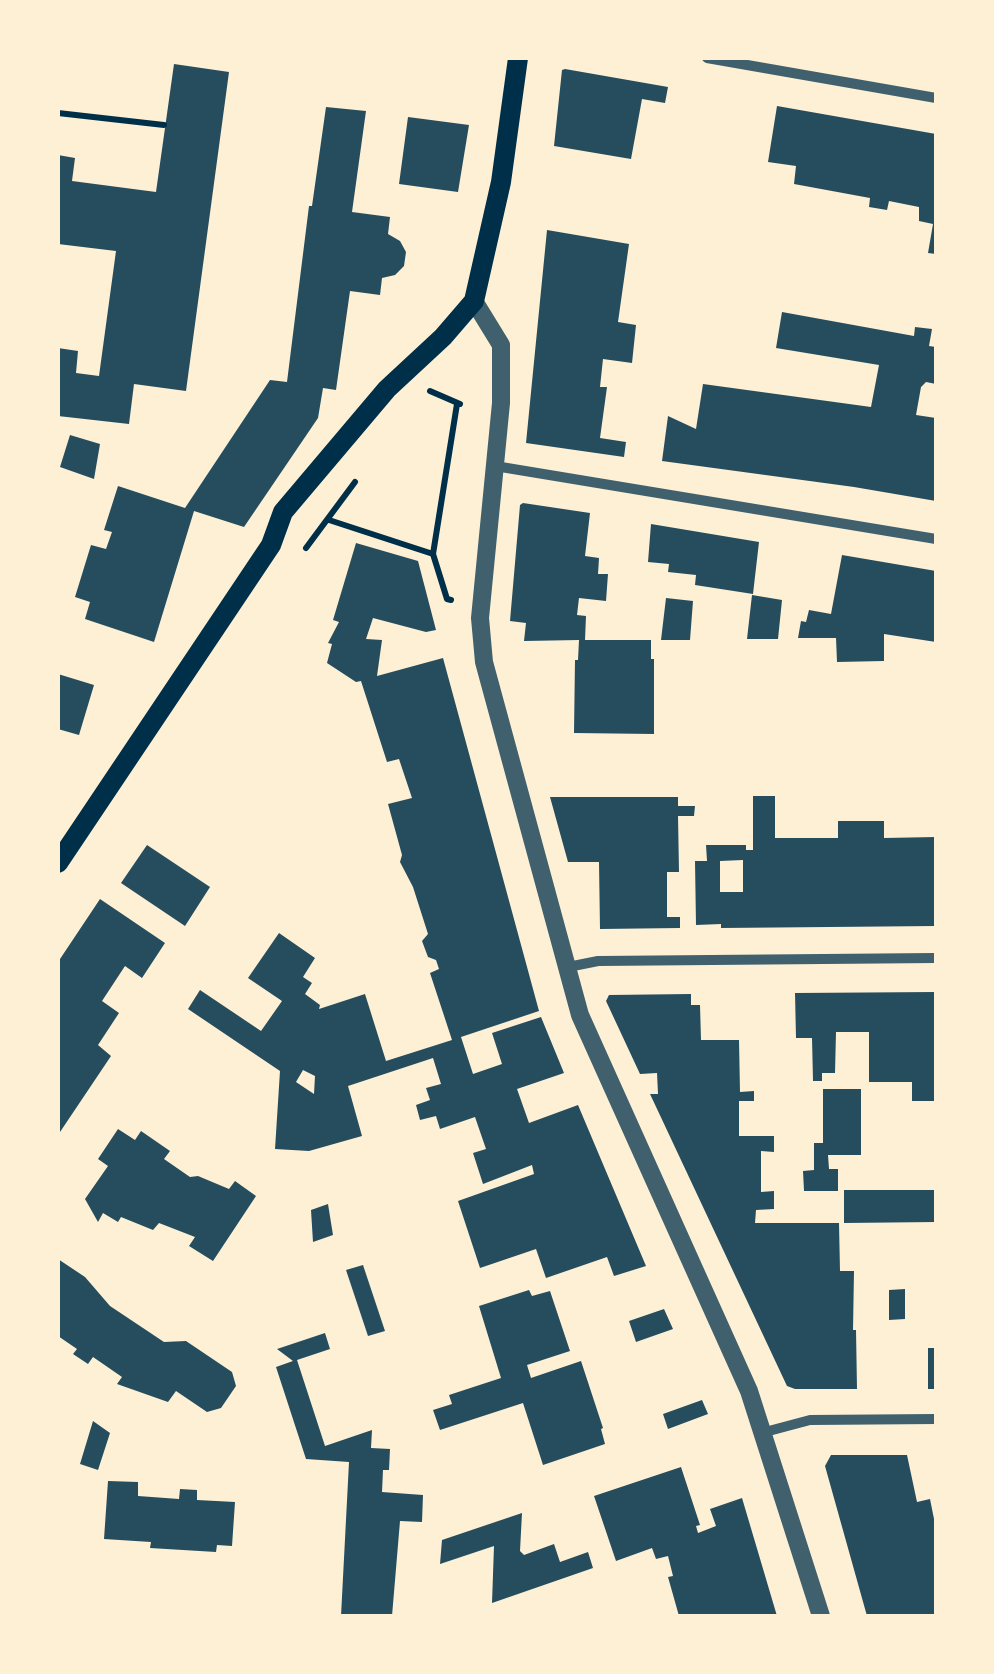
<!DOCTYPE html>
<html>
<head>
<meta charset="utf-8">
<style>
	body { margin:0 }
	#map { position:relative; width:994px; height:1674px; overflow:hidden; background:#fdf0d5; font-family:"Fira Sans",sans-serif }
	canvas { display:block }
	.frame { position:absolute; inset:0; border:60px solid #fdf0d5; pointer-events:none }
</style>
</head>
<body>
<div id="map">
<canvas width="994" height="1674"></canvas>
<div class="frame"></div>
</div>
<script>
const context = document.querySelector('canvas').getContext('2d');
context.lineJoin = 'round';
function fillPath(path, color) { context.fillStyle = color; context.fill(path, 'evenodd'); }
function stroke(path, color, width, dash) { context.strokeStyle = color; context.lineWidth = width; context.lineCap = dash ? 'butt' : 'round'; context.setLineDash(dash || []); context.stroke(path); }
const building = new Path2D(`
	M174 64 229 72 186 391 134 384 129 424 58 416V348L78 351 76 373 99 376 116 251 58 244V155L75 158 72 181 156 192Z
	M565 69 668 87 665 103 642 99 631 159 554 146 562 70Z
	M777 106 936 134V254L928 253 933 224 919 221V207L889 201 887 210 869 207 870 198 794 184 796 166 768 162Z
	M326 107 366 111 352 212 390 217 388 234 400 241 406 252 404 266 395 275 382 278 380 295 350 291 336 390 323 388 318 418 244 527 194 511 154 642 85 619 90 602 75 597 91 545 106 549 112 532 104 530 118 486 185 508 270 380 287 382 309 206H312Z
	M408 117 469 125 458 192 399 184Z
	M547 230 629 244 618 322 636 325 632 363 603 359 600 387H607L600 438 626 442 624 457 526 443Z
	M782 312 914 336 915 327 932 329 929 346 936 347V384L926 382 921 387 916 415 936 418V501L854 487 662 461 668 416 696 429 703 384 871 407 879 365 776 348Z
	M70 435 100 444 94 479 60 467Z
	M523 503 590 513 585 556 599 558 598 574H608L606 601 579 598 577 615 586 616 585 640H651V659H654V734L574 733 575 660H578L579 640 524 641 526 623 510 621 520 505Z
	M651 524 759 542 753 594 695 585 696 575 668 572 669 564 648 562Z
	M356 543 418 561 436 630 426 632 373 618 366 639 382 640 377 676 443 658 539 1011 461 1037 473 1074 502 1064 492 1033 541 1017 564 1073 517 1089 529 1123 578 1105 646 1266 614 1276 607 1257 546 1278 536 1249 480 1268 458 1201 534 1174 532 1165 483 1184 473 1153 486 1149 475 1117 440 1129 436 1116 420 1120 416 1105 430 1100 426 1088 441 1084 433 1058 348 1086 362 1136 309 1151 275 1149 280 1071 188 1009 200 990 261 1031 282 1001 248 978 279 933 315 958 303 977 312 983 305 994 320 1005 319 1009 365 994 386 1061 452 1040 430 973 439 969 436 960 428 957 422 941 428 934 413 887 400 862 402 855 388 804 412 798 399 759 387 762 361 681 356 682 327 663 332 644 328 643 339 622 333 620ZM303 1070 315 1076 314 1094 296 1082Z
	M842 555 936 571V642L884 634V661L837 662 836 638H798L801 621 806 622 809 610 831 614Z
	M752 595 782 600 778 639H747Z
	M666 598 693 601 690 640H661Z
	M58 674 94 685 79 735 58 729Z
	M753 796H775V838H838V821H884V838L936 837V926L721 928V924L696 925 695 861H707L706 845H746V850H753ZM743 860V892H720V861Z
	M550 797H678V806H695L694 816H678L679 872H667V917H680V928L600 929 599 862H568Z
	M147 845 210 887 185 926 121 883Z
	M100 899 165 943 142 978 125 966 102 1001 119 1013 98 1045 111 1056 58 1135V962Z
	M936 992V1101H912V1082H869V1032H836L835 1073H822V1081H813L812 1038H796L795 993Z
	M691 994V1005H700L701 1040H739L740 1092 754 1091V1101H739V1136H774V1152L761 1151V1192L774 1191V1209L756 1210 755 1223H839L840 1271H854L853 1330H856L857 1389H795L787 1386 650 1094H658L657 1073 640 1074 606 1001 609 995Z
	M823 1089H861V1155H828L829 1169H838V1191H804L803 1171 814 1170V1143H823Z
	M118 1129 135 1140 141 1131 170 1151 164 1159 190 1177 198 1176 229 1189 235 1181 256 1196 213 1261 189 1246 195 1237 159 1223 153 1230 121 1217 118 1222 103 1213 98 1222 85 1199 108 1166 98 1159Z
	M844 1190H936V1222L844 1223Z
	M328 1204 333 1235 313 1242 311 1210Z
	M58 1259 85 1277 110 1306 164 1342 186 1341 232 1372 236 1386 221 1408 207 1412 176 1391 168 1402 117 1384 122 1377 93 1357 88 1364 73 1354 77 1349 58 1336Z
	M363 1265 385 1331 368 1336 346 1270Z
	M905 1289V1319L889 1320V1290Z
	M529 1290 532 1296 550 1291 570 1351 527 1365 531 1378 581 1361 603 1428 601 1429 605 1444 543 1465 523 1403 440 1430 433 1410 452 1404 449 1395 501 1378 479 1306Z
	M664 1309 673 1329 636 1342 629 1321Z
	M325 1333 330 1349 297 1360 325 1446 372 1430 371 1448 390 1449 389 1470H383L382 1492 423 1495 422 1522 400 1521 392 1616H341L349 1462 306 1459 276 1367 293 1361 277 1349Z
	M928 1348H936V1389H928Z
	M702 1400 708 1414 668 1429 663 1414Z
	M93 1421 110 1433 98 1470 80 1464Z
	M831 1455H907L917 1502 930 1499 936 1529V1616H867L825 1466Z
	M681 1467 700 1525 696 1526 698 1533 716 1526 710 1509 742 1498 777 1616H679L668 1577 673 1576 668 1556 656 1559 652 1548 616 1561 594 1496Z
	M108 1481 138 1482V1496L179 1499 180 1489 197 1490V1500L235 1502 232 1546 217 1545 216 1552 150 1548 151 1542 104 1539Z
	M522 1513 520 1551 524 1555 554 1544 560 1562 588 1552 593 1568 492 1603 494 1546 440 1564 442 1540Z`);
const path = new Path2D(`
	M58 113 164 125
	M430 391 460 404
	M329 520 433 554
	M306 548 355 482
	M451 600 447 599 433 554 457 404`);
const minor = new Path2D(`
	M707 58 936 98
	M495 466 936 539
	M568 967 598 961 936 958
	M765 1432 810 1420 936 1419`);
const tertiary = new Path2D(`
	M474 301 501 345V403L480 618 484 662 580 1015 749 1391 821 1616`);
const secondary = new Path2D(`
	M58 863 271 545 283 512 387 389 443 337 474 301 501 182 518 58`);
fillPath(building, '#264d5e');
stroke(path, '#003049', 6);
stroke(minor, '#3f606c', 10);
stroke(tertiary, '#3f606c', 18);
stroke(secondary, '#003049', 20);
</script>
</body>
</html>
